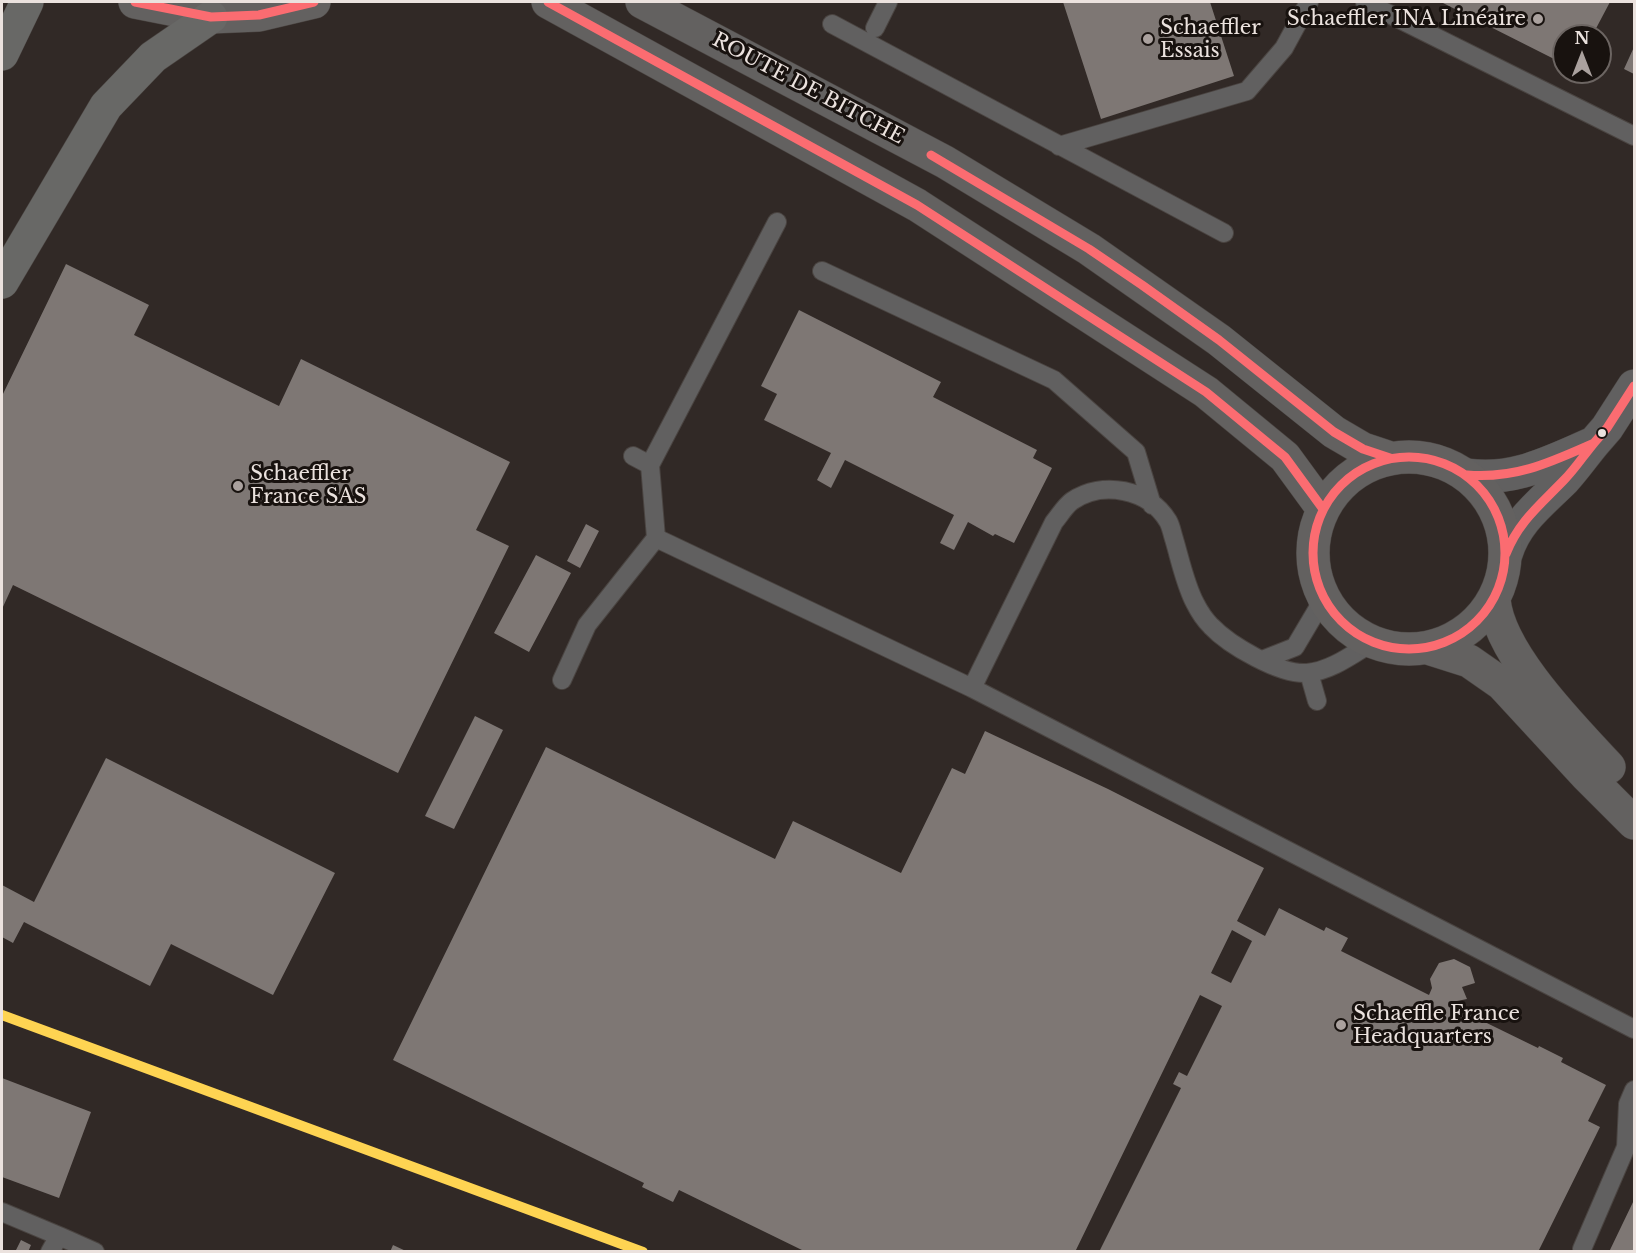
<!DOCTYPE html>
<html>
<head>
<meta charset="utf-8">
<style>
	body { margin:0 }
	#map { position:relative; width:1636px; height:1253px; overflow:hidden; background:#312926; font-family:"Libre Baskerville",serif }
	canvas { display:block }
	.frame { position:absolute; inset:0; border:3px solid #ebe2de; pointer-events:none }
	.north { position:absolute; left:1552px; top:24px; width:60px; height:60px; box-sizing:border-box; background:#18120f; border:2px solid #6c6562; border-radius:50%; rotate:0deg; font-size:16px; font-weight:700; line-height:24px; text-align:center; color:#ebe2de }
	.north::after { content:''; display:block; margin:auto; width:21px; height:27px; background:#aaa19e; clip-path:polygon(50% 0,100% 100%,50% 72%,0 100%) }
</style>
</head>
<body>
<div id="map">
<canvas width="1636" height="1253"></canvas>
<div class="frame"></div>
<div class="north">N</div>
</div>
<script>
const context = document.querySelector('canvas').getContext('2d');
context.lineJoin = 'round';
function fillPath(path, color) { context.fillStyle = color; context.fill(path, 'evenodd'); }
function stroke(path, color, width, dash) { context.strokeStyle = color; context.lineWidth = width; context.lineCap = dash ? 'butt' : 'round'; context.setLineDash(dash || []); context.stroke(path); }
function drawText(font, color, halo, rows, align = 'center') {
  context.font = font + ' "Libre Baskerville",serif'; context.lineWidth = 6; context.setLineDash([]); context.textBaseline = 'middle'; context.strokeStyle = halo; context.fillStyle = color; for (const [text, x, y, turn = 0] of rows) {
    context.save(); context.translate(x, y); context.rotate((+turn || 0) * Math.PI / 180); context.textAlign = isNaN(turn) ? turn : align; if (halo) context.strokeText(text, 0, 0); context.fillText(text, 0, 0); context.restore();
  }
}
const building = new Path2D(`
	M1063 2H1210L1234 76 1101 119Z
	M1441 2H1610L1592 36H1564V64Z
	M1634 47V74L1624 69Z
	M66 264 149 305 134 335 279 406 301 359 510 462 476 530 509 546 398 773 13 585 2 609V396Z
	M799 310 941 382 933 397 1037 450 1033 458 1052 468 1014 543 995 534 993 536 968 522 954 550 940 543 954 515 845 460 831 488 817 480 831 453 764 420 777 394 761 386Z
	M586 524 599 531 580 568 567 561Z
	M536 555 571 573 529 652 494 633Z
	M475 716 503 730 454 829 425 816Z
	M985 731 1108 789 1264 868 1237 921 1265 936 1279 908 1324 931 1326 927 1348 938 1341 951 1429 995 1432 988 1430 979 1439 963 1454 959 1470 967 1475 983 1462 987 1467 999 1457 1001 1454 1007 1538 1048 1539 1046 1563 1058 1561 1062 1606 1085 1588 1121 1600 1127 1538 1252H1099L1181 1088 1173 1084 1179 1072 1187 1076 1222 1006 1200 995 1075 1252H806L679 1190 673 1202 642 1187 644 1183 393 1060 546 747 775 859 793 821 901 873 952 768 965 774ZM1232 930 1252 941 1231 983 1211 973Z
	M106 758 335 873 273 995 171 944 150 986 24 922 13 943 2 937V885L34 902Z
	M2 1078 91 1112 59 1198 2 1177Z
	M1634 1200V1252H1609Z
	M21 1240 31 1245 28 1252H15Z
	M393 1245 408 1252H390Z`);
const lane = new Path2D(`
	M1365 2 1634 136
	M832 24 1224 233
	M875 28 888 2
	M1059 146 1247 91 1284 48 1309 2
	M822 271 1054 380 1136 452 1152 505
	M633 456 650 465 656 538
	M650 465 777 222
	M1373 642C1353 654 1331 671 1307 673 1280 675 1229 645 1211 626 1205 620 1199 611 1195 603 1185 584 1180 559 1174 539 1172 533 1171 526 1168 521 1149 489 1102 480 1072 501 1065 506 1060 515 1054 522L972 688 1634 1029
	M1262 660 1295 647 1324 598
	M1309 673 1317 701
	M562 680 587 625 656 538 972 688
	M2 1212 59 1236 50 1252
	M59 1236 95 1252
	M1582 1249 1626 1147 1628 1104 1634 1090`);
const street = new Path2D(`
	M1594 443 1607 428 1634 386
	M1467 475C1515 482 1551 461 1594 443 1584 455 1575 468 1564 480 1541 503 1516 521 1506 554`);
const primary = new Path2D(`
	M135 2 211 17 259 15 314 2
	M548 2 917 205 1206 392 1285 457 1323 509
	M642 2 945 162 1089 249 1219 340 1334 432 1363 449 1390 458
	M1313 553a96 96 0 1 1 192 0a96 96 0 1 1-192 0Z
	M1494 599C1498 653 1572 727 1609 767
	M1428 648 1469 661 1502 684 1586 775 1634 823`);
const highway = new Path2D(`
	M2 54 27 2
	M2 282 106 106 153 57 211 17`);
const bus1 = new Path2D(`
	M135 2 211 17 259 15 314 2
	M548 2 917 205 1206 392 1285 457 1323 509
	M931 155 1089 249 1142 285 1219 340 1334 432 1363 449 1390 458
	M1594 443 1607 428 1634 386
	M1313 553a96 96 0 1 1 192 0a96 96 0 1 1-192 0Z
	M1467 475C1516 479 1551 462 1594 443 1584 455 1575 469 1564 480 1541 504 1518 522 1506 554`);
const rail1 = new Path2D(`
	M2 1015 643 1252`);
const markers = [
	[1538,19,6,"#aaa19e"],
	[1148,39,6,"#aaa19e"],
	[1602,433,5,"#ebe2de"],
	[238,486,6,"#aaa19e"],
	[1341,1025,6,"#aaa19e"]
];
const poiNames = [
	["Schaeffler INA Linéaire",1526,19,"right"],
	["Schaeffler",1160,28],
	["Essais",1160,51],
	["Schaeffler",250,474],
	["France SAS",250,497],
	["Schaeffle France",1353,1014],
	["Headquarters",1353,1037]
];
const streetNames = [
	["ROUTE DE BITCHE",808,89,28]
];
fillPath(building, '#7e7774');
stroke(lane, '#4a4441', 20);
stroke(street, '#4a4441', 34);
stroke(primary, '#4a4441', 34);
stroke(highway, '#4a4441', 34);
stroke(lane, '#616060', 18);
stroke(street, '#616060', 33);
stroke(primary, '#636160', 33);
stroke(highway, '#686866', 33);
stroke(bus1, '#fb6c71', 9);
stroke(rail1, '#fed452', 10);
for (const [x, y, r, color] of markers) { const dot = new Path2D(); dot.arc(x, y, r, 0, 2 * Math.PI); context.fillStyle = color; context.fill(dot); stroke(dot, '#18120f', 2); }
drawText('20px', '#ebe2de', '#18120f', poiNames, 'left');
drawText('20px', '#ebe2de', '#18120f', streetNames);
</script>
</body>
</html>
